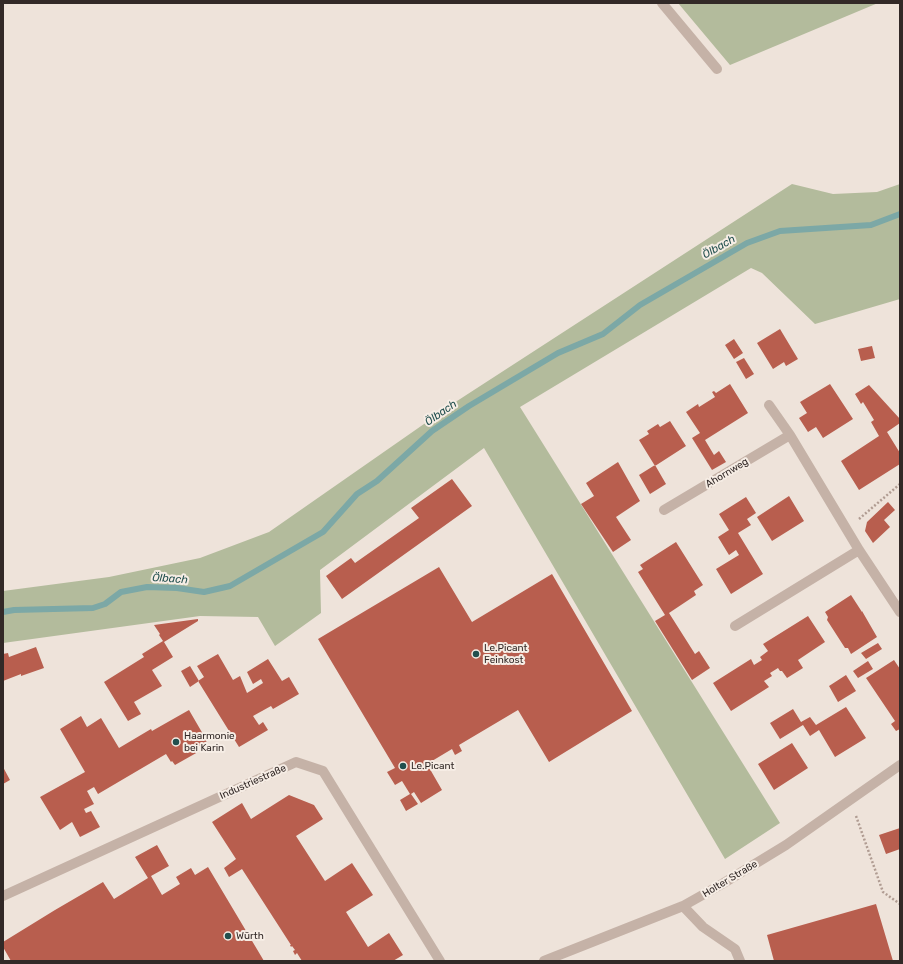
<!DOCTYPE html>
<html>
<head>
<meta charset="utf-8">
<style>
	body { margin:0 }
	#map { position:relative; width:903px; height:964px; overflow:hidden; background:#eee3da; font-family:Rubik,sans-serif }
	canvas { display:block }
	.frame { position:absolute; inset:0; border:4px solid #322927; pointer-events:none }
</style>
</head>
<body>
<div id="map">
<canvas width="903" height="964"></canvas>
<div class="frame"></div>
</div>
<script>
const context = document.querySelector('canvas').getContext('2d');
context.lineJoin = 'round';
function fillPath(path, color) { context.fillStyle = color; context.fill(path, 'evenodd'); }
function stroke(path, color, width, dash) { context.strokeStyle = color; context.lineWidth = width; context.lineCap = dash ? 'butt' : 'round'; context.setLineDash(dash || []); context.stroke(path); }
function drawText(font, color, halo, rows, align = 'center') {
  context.font = font + ' Rubik,sans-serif'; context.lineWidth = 4; context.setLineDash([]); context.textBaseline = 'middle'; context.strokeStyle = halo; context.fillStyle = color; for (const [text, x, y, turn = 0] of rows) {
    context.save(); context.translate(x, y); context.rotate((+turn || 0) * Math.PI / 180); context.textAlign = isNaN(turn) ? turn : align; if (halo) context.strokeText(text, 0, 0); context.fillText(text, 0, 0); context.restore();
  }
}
const green = new Path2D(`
	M678 3H878L730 65Z
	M792 184 833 194 877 192 900 184V299L815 324 762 273 751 268 520 407 780 823 725 859 484 448 320 570 321 613 275 646 258 617 200 616 3 643V591L109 577 200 558 269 532 457 401Z`);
const stream = new Path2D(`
	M3 612 14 610 93 608 105 604 121 592 147 587 177 588 204 592 230 586 323 532 357 494 377 481 432 431 469 406 558 353 603 334 640 305 747 243 780 231 871 225 900 214`);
const building = new Path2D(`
	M780 329 798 359 786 366 784 362 773 369 757 343Z
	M734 339 743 353 734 359 725 345Z
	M872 346 875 358 861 361 858 349Z
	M744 358 754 374 746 379 736 362Z
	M730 384 748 413 705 440 714 455 719 451 726 462 712 470 692 438 700 433 686 412 698 404 699 407 715 397 712 392 714 391 716 393Z
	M830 384 853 419 823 438 816 427 808 432 799 418 807 413 800 402Z
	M869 385 900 419V423L887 432 900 453V464L859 490 841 461 879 436 871 422 874 420 863 402 861 404 855 394Z
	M670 421 686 446 655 466 639 440 649 434 647 431 658 424 660 427Z
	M618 462 640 501 616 517 631 540 613 552 581 504 594 496 586 483Z
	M655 465 666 484 650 494 639 475Z
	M452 479 472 506 342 599 326 576 351 558 355 563 419 518 411 508Z
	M789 496 804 521 772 541 757 517Z
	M746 497 756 513 747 519 751 525 738 533 763 574 731 594 716 569 739 555 736 550 729 555 718 537 729 530 719 514Z
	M888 502 895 510 884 520 890 527 873 543 865 531 867 522Z
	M676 542 703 585 694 591 696 595 669 613 695 654 699 651 710 668 692 680 655 621 665 615 638 572 643 569 640 565Z
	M439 567 472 622 552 574 632 711 549 762 518 710 459 745 462 751 455 755 452 749 427 764 442 790 421 803 414 792 411 794 418 804 406 811 400 800 410 794 402 781 395 785 387 772 395 768 318 639Z
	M851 595 862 612V611L877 637 851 654 848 648H845L827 620 828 617 825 612Z
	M808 616 825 642 798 660 803 668 787 678 782 671H780L778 668 770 673 772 676 764 681 769 687 731 711 713 683 751 659 754 665 762 660 760 657 768 651 763 644Z
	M198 619V621L164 642 173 657 152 670 162 686 134 702 141 714 128 721 104 682 144 657 142 654 163 641 159 635 160 634 154 625Z
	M878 643 882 649 866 659 861 653Z
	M36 647 44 668 21 676V674L3 681V654L8 653 9 657Z
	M218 654 233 680 240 676 247 693 263 683 261 679 253 684 247 672 268 659 282 681 289 677 299 694 273 709 271 706 253 716 259 725 263 722 268 730 239 747 198 681 204 677 197 666Z
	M894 660 900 669V729L896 731 891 724 895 721 866 678Z
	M868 661 873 669 858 678 853 671Z
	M190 666 199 681 190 687 181 671Z
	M846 675 856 691 838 702 829 686Z
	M846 707 866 738 835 757 819 730 810 736 803 725 780 739 770 723 793 709 801 722 810 717 816 725Z
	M189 710 207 741 196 748 198 752 175 765 172 761 171 762 166 754 98 794 94 787 87 791 94 804 84 809 86 813 91 811 100 827 80 837 72 822 60 830 40 797 85 772 60 729 81 716 87 727 101 718 119 748 151 729 152 731Z
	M792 743 808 768 774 790 758 764Z
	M3 767 10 780 3 784Z
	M289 795 314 805 323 819 296 836 325 881 352 863 373 895 346 912 368 947 389 933 403 955 393 961H302L297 953 295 955 293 951 295 950 292 946 291 947 290 945H291L242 869 229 877 224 868 236 859 212 822 242 803 251 819Z
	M900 828V849L886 854 879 835Z
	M157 845 169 866 151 876 162 895 180 884 176 877 191 868 195 875 208 867 264 961H11L3 947V942L55 910 103 882 114 899 148 878 135 857Z
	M876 904 893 961H774L767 935Z`);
const path = new Path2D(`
	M859 519 900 484
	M856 816 883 892 900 904`);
const minor = new Path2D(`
	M662 3 717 69
	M769 405 790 435 859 550 900 612
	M664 510 790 435
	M735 626 859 550
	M3 896 296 762 323 771 440 961
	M683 906 703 927 735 949 740 961
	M544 961 683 906 722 884 786 845 900 765`);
const markers = [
	[476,654,4,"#214f4e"],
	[176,742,4,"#214f4e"],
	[403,766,4,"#214f4e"],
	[228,936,4,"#214f4e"]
];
const streetNames = [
	["Ahornweg",727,473,-31],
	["Industriestraße",253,782,-24],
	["Holter Straße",730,879,-31]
];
const poiNames = [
	["Le.Picant",484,648],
	["Feinkost",484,660],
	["Haarmonie",184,736],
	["bei Karin",184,748],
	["Le.Picant",411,766],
	["Würth",236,936]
];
const waterNames = [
	["Ölbach",719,247,-30],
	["Ölbach",441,413,-35],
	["Ölbach",170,579,4]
];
fillPath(green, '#b3bb9c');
stroke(stream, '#7ca8a6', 6);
fillPath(building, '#b85e4e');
stroke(path, '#b09c92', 2.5, [2, 2]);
stroke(minor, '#c5b2a7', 10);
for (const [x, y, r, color] of markers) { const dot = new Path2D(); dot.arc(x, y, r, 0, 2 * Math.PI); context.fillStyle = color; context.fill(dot); stroke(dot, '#f6ede5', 1.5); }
drawText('10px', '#322927', '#f6ede5', streetNames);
drawText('10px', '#322927', '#f6ede5', poiNames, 'left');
drawText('italic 11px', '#214f4e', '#f6ede5', waterNames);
</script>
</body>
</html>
